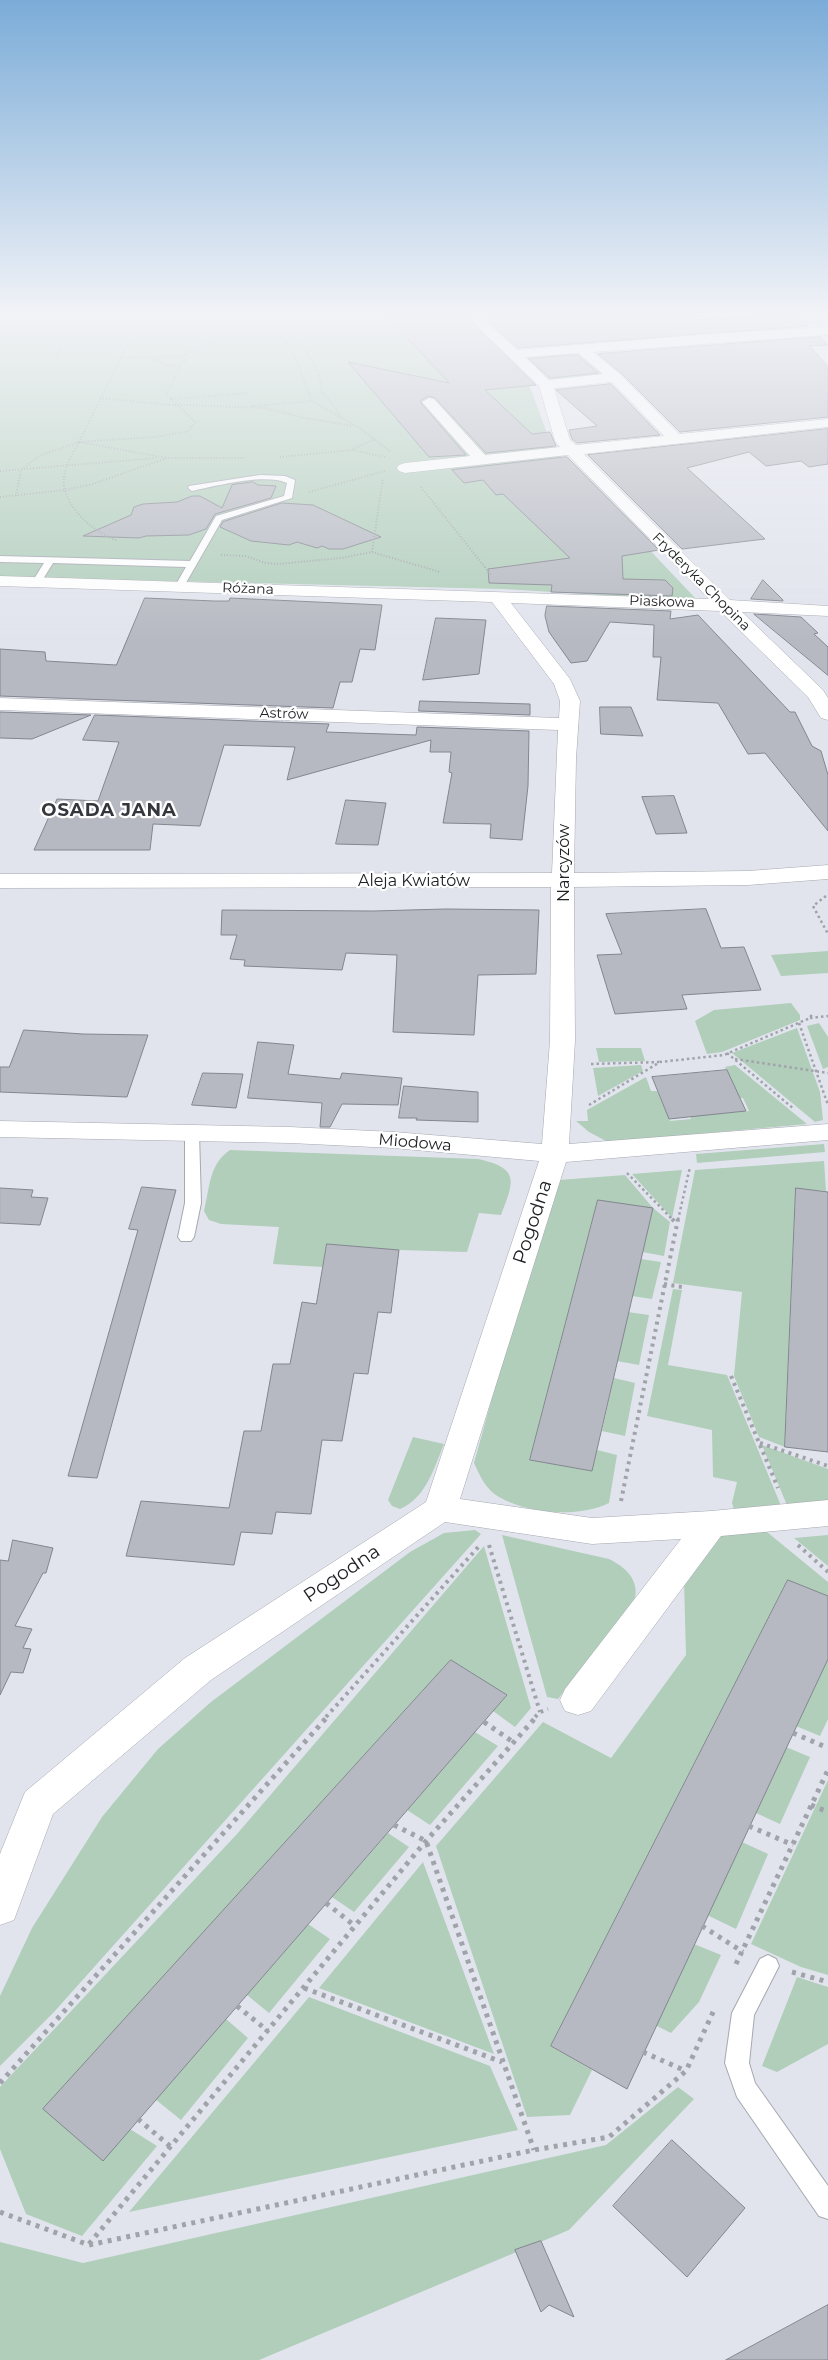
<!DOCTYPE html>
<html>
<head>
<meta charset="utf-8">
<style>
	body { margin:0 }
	canvas { display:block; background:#e1e4ed }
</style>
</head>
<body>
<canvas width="828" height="2360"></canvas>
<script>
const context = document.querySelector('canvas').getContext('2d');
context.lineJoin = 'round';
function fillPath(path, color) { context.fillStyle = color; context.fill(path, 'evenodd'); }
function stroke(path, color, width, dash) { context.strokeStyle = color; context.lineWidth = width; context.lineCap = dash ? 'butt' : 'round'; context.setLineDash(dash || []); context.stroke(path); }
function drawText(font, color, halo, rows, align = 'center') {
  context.font = font + ' Montserrat,sans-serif'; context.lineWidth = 4.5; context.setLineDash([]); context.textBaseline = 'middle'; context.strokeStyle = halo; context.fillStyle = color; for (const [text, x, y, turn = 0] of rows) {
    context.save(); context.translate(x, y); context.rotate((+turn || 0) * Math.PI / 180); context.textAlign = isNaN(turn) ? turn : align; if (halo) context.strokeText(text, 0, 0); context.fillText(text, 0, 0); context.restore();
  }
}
const green = new Path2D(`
	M0 312H453L493 347 529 384 552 447 698 601 503 589 0 577Z
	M573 353 583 355 607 374 548 380 526 357Z
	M828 951V973L781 976 771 955Z
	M791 1003 800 1015V1020L722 1052 707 1054 695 1021 714 1010Z
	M819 1023 828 1037V1067L823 1069 807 1026Z
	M797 1028 820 1092 823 1120 815 1122 732 1053Z
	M596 1048H641L645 1061 599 1062Z
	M641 1065 643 1071 598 1096 593 1068Z
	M735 1065 807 1124 608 1142 589 1132 576 1121H588L587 1110 646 1077 651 1091H657L670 1121 691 1119 689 1114 696 1116 749 1111 743 1098H740L725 1067Z
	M824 1144 825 1152 697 1163 696 1154Z
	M230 1150 478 1159C519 1168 515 1180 501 1215L479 1213 467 1252 399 1250 327 1244 323 1267 273 1264 279 1227 221 1224 209 1220 204 1211C210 1187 209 1164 230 1150Z
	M824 1161 826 1191 796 1189 785 1447 759 1437 734 1376 742 1292 673 1283 695 1170Z
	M682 1170 672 1218 632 1174Z
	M625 1175 653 1208 670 1222 664 1256 642 1252 598 1200 530 1460 592 1471 597 1450 617 1455 609 1503C578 1518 529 1514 499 1497 486 1490 480 1476 474 1463L547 1200 559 1180Z
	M641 1259 661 1262 652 1299 632 1296Z
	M673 1289 682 1290 668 1365 727 1375 784 1513 737 1519 732 1503 737 1482 713 1477 712 1430 647 1416Z
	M628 1312 649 1315 639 1365 617 1361Z
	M614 1378 635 1383 625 1436 602 1431Z
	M413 1437 444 1444C434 1468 426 1498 400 1509L392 1506 388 1500Z
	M762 1445 828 1469V1504L789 1510Z
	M475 1530 481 1534 54 2012 0 2066V1996L32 1928 102 1817 158 1749 211 1702 410 1552 444 1533Z
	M767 1532 828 1582V1596L788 1580 551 2046 592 2070 570 2115 527 2117 436 1846 543 1722 611 1758 686 1655 684 1581 713 1533Z
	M502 1535 609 1559C625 1567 639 1579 635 1598L558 1699 547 1697Z
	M828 1535V1566L794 1538Z
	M484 1546 531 1708 515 1727 493 1711 507 1695 451 1660 44 2109 130 2129 157 2146 82 2236 26 2214 0 2149V2087L237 1834Z
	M828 1659V1719L820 1736 796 1726Z
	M475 1732 498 1746 430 1825 407 1810Z
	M786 1747 810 1757 780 1824 756 1813Z
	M828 1780V1975L801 1967 751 1944Z
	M388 1833 409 1847 354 1912 332 1897Z
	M742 1842 768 1854 736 1929 707 1915Z
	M423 1862 494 2054 319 1988Z
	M308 1924 330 1939 269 2013 247 1995Z
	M694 1944 721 1955 699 2002 671 2033 655 2025Z
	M797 1977 828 1987V2044L777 2072 762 2066Z
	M309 1997 490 2066 518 2130 129 2212Z
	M226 2019 248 2038 181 2120 155 2099Z
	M678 2087 694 2099 569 2230 259 2360H0V2242L83 2263 606 2145Z`);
const building = new Path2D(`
	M383 312H461L536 385 485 390 532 434 550 432 556 446 486 453 435 398 429 396 421 400V403L466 455 429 457 348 362 449 383Z
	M478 312H644L645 316 686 313 693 320 796 314 808 326 518 348Z
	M820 337 828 345 810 346 828 367V417L680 432 621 373 598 354Z
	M577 355 598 373 550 378 529 359Z
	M611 384 660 435 577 443 572 439 569 430 597 426 556 390Z
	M828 429V464L809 467 801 461 766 466 749 452 687 468 765 539 682 549 588 455Z
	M567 457 659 550 622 556 623 579 665 580 673 588 672 596 551 592 552 585 489 583 488 569 570 558 503 494 496 495 483 480 464 483 452 470Z
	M253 482 258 485 276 486 271 498 215 514 206 529 189 535 146 536 139 538 83 536 131 515 134 507 143 504 177 502 192 496H200L222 508 232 485Z
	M282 503 313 505 381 537 343 549H329L322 546 317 548 297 542 289 545 251 541 220 527 223 522Z
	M763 580 783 600V601L751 599Z
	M145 598 214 601H229L230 598 382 605 375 650 360 649 352 682H340L333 708 0 696V649L45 652 46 661 116 665Z
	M547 606 671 611 670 619 698 615 790 712H795L812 746 821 751 828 775V831L765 753 748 754 718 703 657 700 661 657H653L654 625 610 622 587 661 571 663 549 632 545 616Z
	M754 614 801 617 818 633 814 634 828 647V675Z
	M436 618 486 620 479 674 423 680Z
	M420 701 530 704V715L419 711Z
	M600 707H631L643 736 601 734Z
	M0 712 91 715 32 739 0 738Z
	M95 715 329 724 326 732 416 735 417 727 529 731 528 786 522 840 490 838 491 824 443 823 452 773 449 772 451 752H430L431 740 287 780 295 747 224 745 200 826 153 824 150 850H34L57 799 98 801 119 742 83 740Z
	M674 796 687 833 656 834 642 797Z
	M346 800 386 803 378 845 336 844Z
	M446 909 539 910 536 974 478 975 474 1035 393 1032 397 955 346 953 342 970 244 966 245 960 230 959 237 935H221L222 910 373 911Z
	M706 909 721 948 744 947 761 990 682 995 687 1009 615 1014 597 955 622 954 606 914Z
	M24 1030 83 1034 148 1035 127 1097 0 1092V1067H9Z
	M258 1042 294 1045 288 1074 340 1079 342 1073 402 1078 398 1105 342 1104 330 1127H320L322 1103 248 1098Z
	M727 1070 746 1111 669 1119 652 1077Z
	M203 1073 243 1074 236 1108 192 1105Z
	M404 1086 478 1092V1122L416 1120 417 1118H399Z
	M142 1187 176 1190 97 1478 68 1476 138 1230 129 1229Z
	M0 1188 33 1190 31 1197 48 1198 40 1225 0 1223Z
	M796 1188 828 1192V1452L785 1447Z
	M598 1200 653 1208 592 1471 530 1460Z
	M327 1244 399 1250 391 1313 378 1312 368 1374 354 1373 342 1441 322 1440 311 1514 276 1512 272 1534 241 1532 234 1565 126 1556 141 1501 229 1508 244 1431H261L273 1364H290L302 1302 316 1304Z
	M13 1540 53 1548 46 1573H43L15 1626 32 1629 23 1648 31 1649 23 1673 11 1672 0 1695V1560L8 1561Z
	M788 1580 828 1596V1659L627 2089 551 2046Z
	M451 1660 507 1695 103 2161 43 2109Z
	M672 2140 745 2208 687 2277 613 2206Z
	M541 2241 574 2317 549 2305 541 2312 515 2250Z
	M828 2305V2360H726Z`);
const pathFar3 = new Path2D(`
	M148 312 137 326 79 442 167 458
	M258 312 291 347 312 401 361 429 391 452
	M269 312 304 348 318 371 323 394 331 402 341 417
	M122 357 158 358
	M58 358 61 346 128 345
	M179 365H166L156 360 163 356H181
	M248 393 171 399 165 394C177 382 173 369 186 360L181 356 235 331 259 312
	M100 398 169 405
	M187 405 265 408 305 418 353 426
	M252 406 312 401
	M353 449 375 439
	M280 457 352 450 385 457
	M0 471 157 458
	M421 487 492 576
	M309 492 385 471
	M16 496 21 470 39 456 79 442
	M0 497 65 490 93 484 167 458H246
	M116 540C95 533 67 509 64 486 62 470 72 455 79 442L154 437 189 431 195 422 171 399
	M372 552 383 478
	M221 555 245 556 266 563 278 564 341 558 372 552 440 572`);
const pathFar2 = new Path2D(`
	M826 896 813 906 828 934
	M810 1018 828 1016
	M799 1023 828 1105
	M727 1053 794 1109
	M735 1059 828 1073
	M591 1064 659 1062
	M589 1105 660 1062 724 1055 810 1018 812 1014
	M627 1173 673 1220
	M678 1220 690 1167`);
const pathFar1 = new Path2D(`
	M672 1219 677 1224
	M664 1284 682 1287
	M731 1376 778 1488
	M760 1443 828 1466
	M621 1501 678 1219
	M489 1545 540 1712
	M798 1545 828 1572
	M326 1717 481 1544
	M535 1717 540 1712 548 1709`);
const path = new Path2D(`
	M484 1722 513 1742
	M793 1733 828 1748
	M811 1805 828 1812
	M394 1825 426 1841 534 2150
	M749 1826 793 1845
	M326 1903 355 1926
	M702 1926 743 1952
	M736 1964 828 1770
	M792 1972 828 1982
	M304 1988 502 2062
	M237 2006 268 2031
	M643 2052 686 2071
	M0 2083 328 1716
	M138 2119 171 2147
	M0 2212 89 2245 534 2150 609 2137 686 2071 714 2010
	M89 2244 426 1841 537 1716`);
const lane = new Path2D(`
	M260 475 285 476 295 480 292 498 222 520 183 588 175 586 186 567 53 563 40 584 37 585 32 582 44 563 0 562V556L190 561 216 516 284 496 287 483C265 473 216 486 192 491L188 488 189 486Z
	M192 1128 199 1133 201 1203 194 1237 191 1241H181L178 1237 185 1203V1133Z
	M768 1955 776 1959 779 1966 754 2015 749 2063 755 2083 828 2186V2219L819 2216 737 2097 725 2063 732 2013 760 1959Z`);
const street = new Path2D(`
	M463 312H476L517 350 709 334 828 327V335L593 352 620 374 679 434 828 419V427L584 454 730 600 828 606V616L742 612 823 690 828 698V720L821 718 808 697 720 611 511 603 570 679 580 701 576 758 574 873 748 871 828 865V879L748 885 574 887 575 1041 569 1144 828 1124V1140L566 1162 460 1499 592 1518 711 1511 828 1500V1526L721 1536 591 1711 578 1715 565 1711 560 1700 565 1689 681 1539 592 1544 445 1522 211 1680 53 1814 14 1920 0 1925V1854L25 1792 185 1658 426 1502 539 1161 394 1148 290 1143 0 1137V1121L290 1127 394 1132 542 1144 550 1041 551 887 0 888V874L552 873 558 730 0 710V698L559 718 560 701 554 684 492 602 0 586V576L709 599 568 455 405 473 399 471 397 468 399 465 405 463 470 456 422 402 429 398 434 399 485 455 560 447 555 441 539 386ZM578 353 603 374 549 380 525 357ZM612 382 664 436 576 445 570 440 554 388Z`);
const pathBridge = new Path2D(`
	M169 405H187`);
const farStreetnames = [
	["Fryderyka Chopina",701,582,45],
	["Różana",248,589,2],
	["Piaskowa",662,602,2],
	["Astrów",284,714,2]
];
const streetNames = [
	["Narcyzów",564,863,-90],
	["Aleja Kwiatów",414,881],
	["Miodowa",415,1143,5]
];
const farDistrictnames = [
	["OSADA JANA",109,811]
];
const nearStreetnames = [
	["Pogodna",533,1222,-72],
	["Pogodna",342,1574,-34]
];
fillPath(green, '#b0ceba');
fillPath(building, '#b6b9c1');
stroke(building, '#83868e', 1);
stroke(lane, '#a5a8b0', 2);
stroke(street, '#a5a8b0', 1);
stroke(pathFar3, '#a1a3aa', 2, [1, 2]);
stroke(pathFar2, '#a1a3aa', 2.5, [2.5, 3]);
stroke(pathFar1, '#a1a3aa', 4, [3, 4.5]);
stroke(path, '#a1a3aa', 5, [4, 5.5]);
fillPath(lane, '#fff');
fillPath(street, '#fff');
stroke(pathBridge, '#a1a3aa', 2, [1, 2]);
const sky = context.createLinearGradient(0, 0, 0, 642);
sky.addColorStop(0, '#7bacd8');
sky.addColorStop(0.49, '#f2f3f7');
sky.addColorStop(1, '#f2f3f700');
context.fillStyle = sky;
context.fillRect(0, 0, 828, 642);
drawText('14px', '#202124', '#fff', farStreetnames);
drawText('16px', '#202124', '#fff', streetNames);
context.letterSpacing = '1px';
drawText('bold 18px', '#35373d', '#fff', farDistrictnames);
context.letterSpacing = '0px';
drawText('19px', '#202124', '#fff', nearStreetnames);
</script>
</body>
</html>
